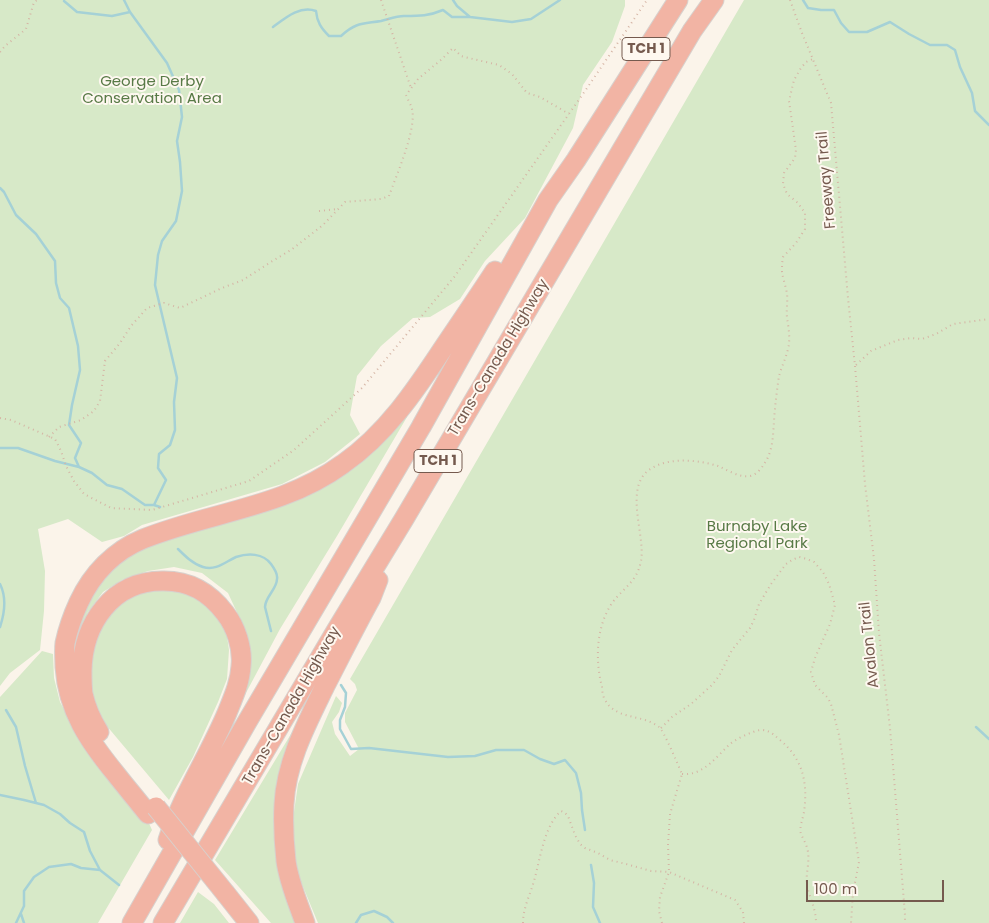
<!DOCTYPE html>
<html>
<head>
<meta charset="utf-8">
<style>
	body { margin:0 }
	#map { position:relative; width:989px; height:923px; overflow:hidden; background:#fbf4ea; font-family:Poppins,sans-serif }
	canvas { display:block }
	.scale { position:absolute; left:806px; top:880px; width:138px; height:22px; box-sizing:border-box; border:2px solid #755a4e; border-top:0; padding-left:6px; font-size:15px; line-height:18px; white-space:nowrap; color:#755a4e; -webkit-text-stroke:4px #fef8f0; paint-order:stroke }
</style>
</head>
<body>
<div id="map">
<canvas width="989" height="923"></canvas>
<div class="scale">100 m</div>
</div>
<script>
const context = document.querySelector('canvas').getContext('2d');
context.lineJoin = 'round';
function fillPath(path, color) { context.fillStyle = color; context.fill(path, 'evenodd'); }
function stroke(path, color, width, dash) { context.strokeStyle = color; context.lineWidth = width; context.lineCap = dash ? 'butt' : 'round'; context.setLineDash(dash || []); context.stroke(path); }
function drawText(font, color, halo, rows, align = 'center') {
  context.font = font + ' Poppins,sans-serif'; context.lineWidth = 4; context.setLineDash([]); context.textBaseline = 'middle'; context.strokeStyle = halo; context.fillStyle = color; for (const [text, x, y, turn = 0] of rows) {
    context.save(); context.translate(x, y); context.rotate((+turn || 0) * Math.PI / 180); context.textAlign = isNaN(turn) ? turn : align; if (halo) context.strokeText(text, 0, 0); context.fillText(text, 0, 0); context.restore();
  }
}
const green = new Path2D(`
	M0 0H625V6L612 42 583 85 573 128 525 218 485 261 460 299 430 317 413 318 381 346 357 376 350 415 360 434 325 462 282 484 142 525 124 536 102 542 68 519 38 529 45 571 44 611 40 650 10 673 0 686Z
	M744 0H989V923H318L299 877 291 833 298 784 336 696 342 703 339 712 332 722 335 734 350 756 359 749 345 722V713L357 690 355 684 350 679Z
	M408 411 407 417 337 536 280 629 239 706 240 619 228 593 202 573 174 567 148 571 122 580 103 592 88 612 77 642 74 669 68 666 73 627 99 576 138 546 296 495Z
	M161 588 192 594 214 612 223 626 227 636 229 650 227 679 218 702 193 757 169 800 106 725 97 710 89 684 96 632 119 598Z
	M42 651 53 654 54 678 60 702 71 722 148 821 152 830 98 923H0V697Z
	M297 724 283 766 297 923H271L215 860Z
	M198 892 214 904 229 923H180Z`);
const stream = new Path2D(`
	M124 0 130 12 167 63 179 90 182 117 177 141 180 162 182 191 176 221 162 241 158 255 155 285 177 378 174 402 175 430 170 445 159 454 158 468 166 480 154 505
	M453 0 457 6 470 17 512 22 531 19 560 0
	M803 0 808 8 821 10H834L841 23 849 32H867L890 22 909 34 930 45H947L955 50 960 67 972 93 975 111 989 125
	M64 1 77 12 112 16 130 12
	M273 27C285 18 300 5 316 11 317 22 321 28 329 36H341C356 22 363 24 381 21 389 19 397 16 404 16 420 16 429 16 443 10L452 17H470
	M0 188 4 192 16 215 36 234 55 261 56 283 60 298 69 308 78 346 80 370 72 405 69 425 81 443 75 458 79 467 92 473 107 485 122 489 145 505H154L160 507
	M0 448H18L55 461 79 467
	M178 549C185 556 193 564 203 567 216 571 225 562 236 557 248 553 263 553 271 564 274 568 278 574 277 579 277 589 265 597 265 607L271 631
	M0 584C7 598 5 612 0 627
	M341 685 346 693 345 707 340 720V729L351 749 369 748 448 757 475 756 496 750H524L540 759 554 764 565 760 576 773 581 793 582 810 585 830
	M6 710 16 727 25 766 36 803
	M976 727 989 739
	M0 795 24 800 44 805 60 814 70 823 84 832 90 851 100 870 119 885
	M591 865 594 883 593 907 600 923
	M21 914 24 923
	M16 923 24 906V891L34 877 49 867 71 864 81 868 100 870
	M356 923 361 915 374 911 387 917 393 923`);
const path = new Path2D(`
	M381 0 411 88
	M790 0 802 33 831 103 848 298 855 366 865 484 874 559 879 633 890 728 905 915V923
	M0 52 5 46 26 29 34 2 37 0
	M319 211 338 209
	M856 365 871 351 898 340 911 338 922 339 936 334 953 324 989 319
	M0 418 11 420 55 439 61 451 66 466 74 481 84 494 111 508 152 510 249 481 294 450 362 388 455 276 585 91 647 0
	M49 437 59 427 81 420 94 411 100 401 105 361 120 343 131 326 147 308 164 303 180 308 222 288 243 280 274 260 291 250 323 225 345 202 381 199 389 196C396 176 417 129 412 109 411 105 408 100 406 95L418 79 442 59 453 48 461 56 473 59 499 65 512 74 527 93 540 97 569 114
	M661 728 672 717 691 704 712 685 719 676 732 650 750 628 754 620 759 604 771 584 786 564 792 560 799 557 807 559 814 562 823 572 829 584 835 605 830 624 815 658 811 672 815 685 828 698 831 704 839 735 859 862 853 893 851 923
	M682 774C703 776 716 757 729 745 736 739 745 735 753 732 765 727 771 732 780 740 803 759 808 783 804 812 803 818 799 828 801 834 803 839 806 843 807 848 811 860 805 874 807 886 810 899 816 909 816 923
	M523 923C523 908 530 895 534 881 540 860 544 826 561 811L564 812 568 816 575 835 580 844 585 848 598 853 610 860 626 864 651 871 669 872 735 900 743 912 744 923
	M662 923 659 911 660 897 669 872 668 845 670 814 682 774C678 765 664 731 659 727 641 713 615 721 604 698 603 695 602 691 602 687 595 660 596 627 612 603 624 587 637 582 641 561 646 535 622 485 652 468 670 457 699 460 718 466 728 470 739 478 750 476 756 475 761 469 764 464 773 452 773 435 774 421 775 405 777 390 779 376 782 365 788 354 789 343 790 335 788 325 787 317 786 309 788 302 787 294 786 287 783 279 782 272 782 267 782 262 783 257L796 243 805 229V213L798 203 787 194 783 184 784 173 795 158 796 150 789 101 794 80 801 68 806 62 813 59`);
const highway = new Path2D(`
	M99 732C92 721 86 707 83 694 82 687 82 678 82 671 83 624 112 580 164 581 190 581 209 592 225 613 236 627 243 648 241 666 240 683 233 698 227 713 209 756 182 796 168 840
	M148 814C137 800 126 787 115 773 89 741 68 711 65 667 65 660 64 651 65 643 68 629 73 615 79 602 92 574 114 551 143 539 210 512 283 508 343 464 386 434 415 391 444 347 461 322 478 297 495 271
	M226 894 249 923
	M132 923 247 722 421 427 548 200 576 160 678 0
	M163 923 337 629 404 519 692 31 714 0
	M305 923C298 903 289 883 286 861 284 843 283 823 284 804 286 762 307 723 325 686 340 657 355 627 371 598L378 580`);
const highwayBridge = new Path2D(`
	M156 807 226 894`);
const shields = [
	[646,49,48],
	[438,461,48]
];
const shieldNames = [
	["TCH 1",646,49],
	["TCH 1",438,461]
];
const parkNames = [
	["George Derby",152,82],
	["Conservation Area",152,99],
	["Burnaby Lake",757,527],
	["Regional Park",757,544]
];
const streetNames = [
	["Freeway Trail",827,180,-95],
	["Trans-Canada Highway",499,358,-59],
	["Avalon Trail",870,645,-96],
	["Trans-Canada Highway",292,706,-60]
];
fillPath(green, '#d7e9c8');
stroke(stream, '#a5d1d6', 2.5);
stroke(highway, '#d8d1cd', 21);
stroke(path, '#d5b5a5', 2, [1, 4]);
stroke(highway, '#f2b4a4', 19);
stroke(highwayBridge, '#d8d1cd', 21, []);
stroke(highwayBridge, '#f2b4a4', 19);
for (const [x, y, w] of shields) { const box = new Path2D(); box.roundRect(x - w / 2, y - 11.5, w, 23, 4); context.fillStyle = '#fef8f0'; context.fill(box); stroke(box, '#755a4e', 1); }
drawText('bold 14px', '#755a4e', null, shieldNames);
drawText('15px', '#587a46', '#fef8f0', parkNames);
drawText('15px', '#755a4e', '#fef8f0', streetNames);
</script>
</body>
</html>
